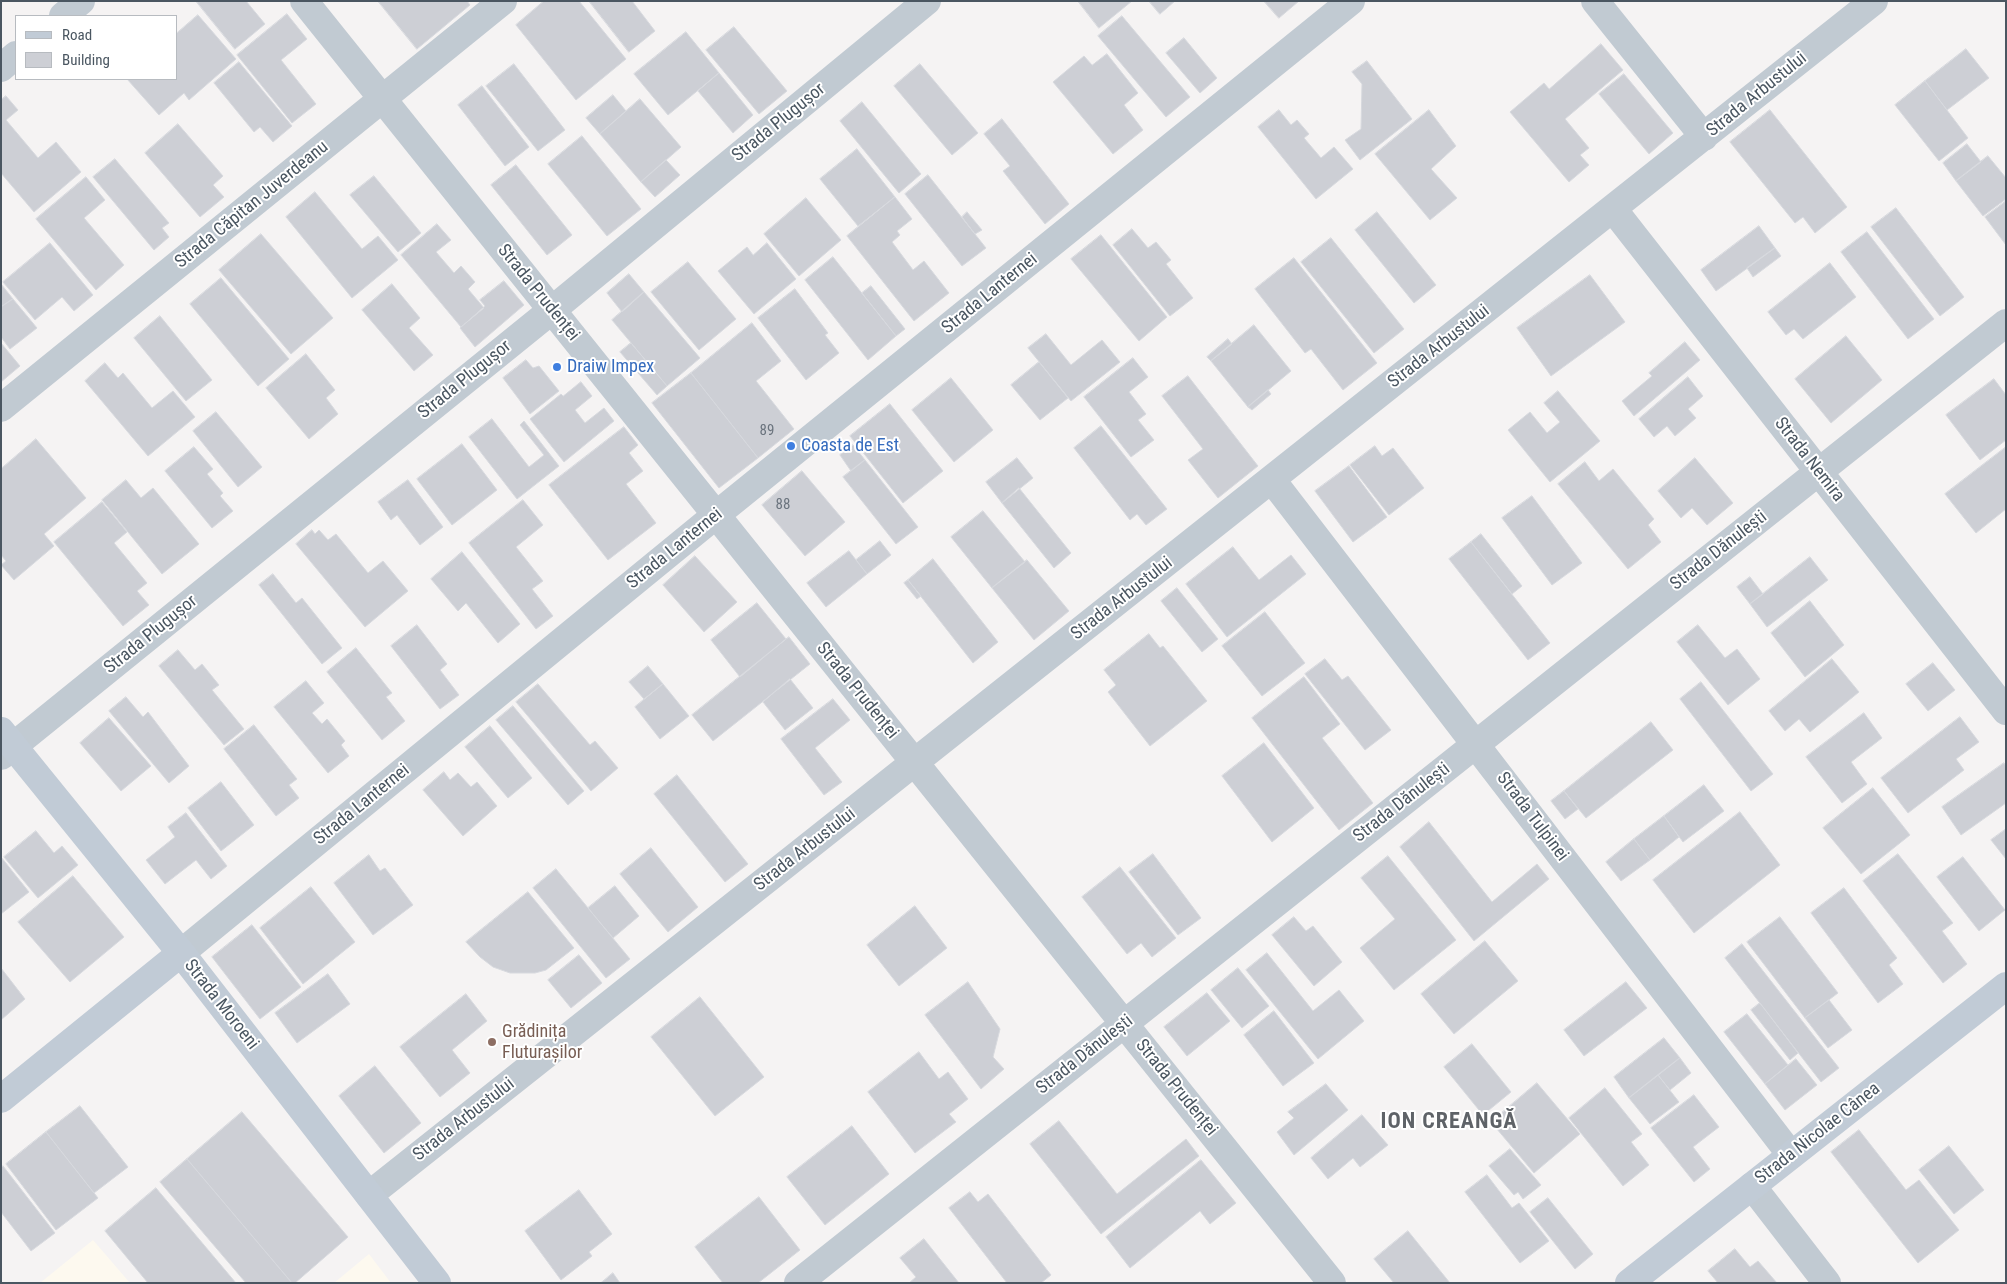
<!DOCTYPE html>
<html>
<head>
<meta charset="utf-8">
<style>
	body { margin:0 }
	#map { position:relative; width:2007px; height:1284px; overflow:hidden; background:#f5f3f3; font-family:"Roboto Condensed",sans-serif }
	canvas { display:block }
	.frame { position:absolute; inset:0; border:2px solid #4a5661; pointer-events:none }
	.legend { position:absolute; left:15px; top:15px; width:162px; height:65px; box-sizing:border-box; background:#fff; border:1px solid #b7bbc0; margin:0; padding:6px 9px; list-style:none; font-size:15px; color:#4a5661 }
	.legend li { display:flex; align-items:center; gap:10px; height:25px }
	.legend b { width:25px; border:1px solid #b7bbc0 }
</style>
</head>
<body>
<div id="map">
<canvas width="2007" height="1284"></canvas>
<div class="frame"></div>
<ul class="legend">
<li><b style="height:6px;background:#c1cbd6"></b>Road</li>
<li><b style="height:14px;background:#cdcfd5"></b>Building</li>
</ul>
</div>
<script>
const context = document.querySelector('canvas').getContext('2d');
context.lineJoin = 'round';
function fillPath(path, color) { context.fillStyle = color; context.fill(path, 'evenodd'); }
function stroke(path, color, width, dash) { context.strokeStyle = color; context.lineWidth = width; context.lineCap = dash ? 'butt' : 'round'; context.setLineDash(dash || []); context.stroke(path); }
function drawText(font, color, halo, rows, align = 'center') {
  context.font = font + ' "Roboto Condensed",sans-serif'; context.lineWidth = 4; context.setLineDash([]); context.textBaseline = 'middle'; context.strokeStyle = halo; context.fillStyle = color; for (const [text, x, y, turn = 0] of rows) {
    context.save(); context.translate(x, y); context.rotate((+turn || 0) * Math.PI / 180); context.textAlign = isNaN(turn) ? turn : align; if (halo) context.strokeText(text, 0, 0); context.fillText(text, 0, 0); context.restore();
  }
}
const commercial = new Path2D(`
	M93 1240 130 1283H40Z
	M369 1254 391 1283H334Z`);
const building = new Path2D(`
	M196 1H246L265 24 235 49Z
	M378 1H467L470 5 417 49Z
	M544 1H579L626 59 576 100 516 25Z
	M589 1H632L655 31 629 52Z
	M1078 1H1132L1099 28Z
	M1149 1H1175L1160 14Z
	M1264 1H1299L1279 18Z
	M287 14 307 39 281 60 316 104 292 123 237 55Z
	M198 15 236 59 189 100 184 93 159 115 127 79H176V34Z
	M1122 16 1190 97 1166 117 1098 36Z
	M734 27 787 91 759 114 706 50Z
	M686 32 719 73 668 115 634 74Z
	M1184 38 1217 78 1200 93 1166 53Z
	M1601 44 1623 70 1565 119 1589 148 1580 155 1589 165 1569 182 1510 112 1544 83 1549 89Z
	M1966 49 1989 78 1947 110 1925 81Z
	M1107 54 1138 93 1124 105 1143 130 1113 154 1053 82 1084 56 1092 65Z
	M1367 61 1412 119 1360 160 1345 140 1361 129 1362 84 1352 72Z
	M239 62 292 126 273 142 260 127 254 132 214 83Z
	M514 64 565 130 538 151 486 86Z
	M920 64 978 133 952 155 894 86Z
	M719 73 753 115 733 133 698 91Z
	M1624 74 1673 133 1649 154 1599 94Z
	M1925 81 1968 138 1939 161 1895 105Z
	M482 86 529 147 505 166 458 105Z
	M613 95 626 111 600 134 586 118Z
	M6 96 18 110 6 120 38 158 56 142 81 172 34 212 1 173V100Z
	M640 99 681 147 641 182 600 134Z
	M862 102 921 174 899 193 840 121Z
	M1279 110 1291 125 1297 120 1309 134 1304 138 1321 158 1334 147 1353 169 1316 199 1258 127Z
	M1429 110 1456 146 1431 169 1457 198 1430 220 1375 154Z
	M1770 110 1847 207 1815 233 1803 217 1795 223 1730 142Z
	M1002 119 1069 204 1045 224 1003 171 1010 166 984 134Z
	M178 124 223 176 213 185 224 197 200 217 145 153Z
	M582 136 641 209 607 236 548 164Z
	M1967 144 1981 162 1956 181 1943 163Z
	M857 149 895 197 858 226 820 179Z
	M1988 156 2006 178V199L1983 216 1956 181Z
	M115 159 169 223 162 228 169 237 154 250 93 177Z
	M666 160 680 175 655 197 641 182Z
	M516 165 572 235 547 255 491 185Z
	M928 175 986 248 962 266 905 194Z
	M374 176 421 233 398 252 350 195Z
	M86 177 105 200 84 218 124 265 96 290 36 219Z
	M315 192 362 249 378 236 398 260 352 298 286 217Z
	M895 197 912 219 897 231 900 235 892 242 913 270 924 261 949 293 914 321 847 236Z
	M806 198 841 240 799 276 764 234Z
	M2006 201V245L1985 217Z
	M1896 208 1964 297 1940 316 1871 227Z
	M967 212 982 230 975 234 962 217Z
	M1377 212 1436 285 1414 303 1355 230Z
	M437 224 451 240 436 252 454 273 461 266 475 282 468 289 484 308 461 327 401 255Z
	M1759 226 1775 248 1716 291 1701 270Z
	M1132 229 1148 248 1156 242 1171 260 1166 264 1193 298 1170 316 1113 245Z
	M1867 232 1934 319 1908 339 1841 252Z
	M261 234 333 318 291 354 219 270Z
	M1101 235 1167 317 1139 341 1071 259Z
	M1331 238 1404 329 1374 353 1301 262Z
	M50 243 93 295 74 311 62 297 35 320 3 282Z
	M767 243 796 279 754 314 718 271 747 247 753 255Z
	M1775 248 1781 256 1753 277 1747 268Z
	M833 257 896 336 868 360 805 280Z
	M1294 258 1377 363 1343 390 1311 349 1305 353 1255 289Z
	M688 262 736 319 699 350 651 292Z
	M1830 263 1856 297 1803 339 1794 329 1786 335 1768 312Z
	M629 274 644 292 622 312 607 293Z
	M1590 275 1625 322 1551 376 1517 328Z
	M221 278 289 359 258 386 190 304Z
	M504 281 524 305 475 347 460 328 485 306 480 300Z
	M1 284 13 299 1 307Z
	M392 284 420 318 409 328 433 355 414 371 362 310Z
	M871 286 905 329 896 336 862 293Z
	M795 289 828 333 825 335 839 353 806 380 758 318Z
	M644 292 700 358 667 386 612 320Z
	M13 299 37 328 10 349 1 337V307Z
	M160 316 212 380 186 401 134 338Z
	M752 323 781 361 756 381 794 429 758 458 691 373Z
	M1254 325 1291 371 1248 407 1211 361Z
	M1046 334 1071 365 1102 340 1120 362 1071 401 1028 348Z
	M1846 336 1882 380 1831 423 1795 379Z
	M1228 339 1232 344 1211 361 1207 357Z
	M1685 342 1700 360 1634 416 1622 401 1652 376 1649 373Z
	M1 343 20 366 1 382Z
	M631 343 667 386 657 395 620 352Z
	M306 354 335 390 326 398 338 414 309 439 266 388Z
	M1133 358 1148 377 1129 392 1146 414 1138 420 1154 440 1131 457 1084 397Z
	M526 360 533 368 539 366 559 391 530 414 503 378Z
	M1039 362 1068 398 1040 420 1011 385Z
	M105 363 118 378 123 373 152 408 173 391 195 417 148 456 85 381Z
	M691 373 758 458 719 488 652 403Z
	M1188 376 1258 466 1218 498 1188 460 1203 449 1162 396Z
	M1688 377 1703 396 1688 409 1696 418 1675 436 1667 426 1654 437 1639 419Z
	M951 378 993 430 954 462 912 410Z
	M1994 379 2006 395V440L1980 460 1946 415Z
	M581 382 592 396 575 410 585 423 604 408 614 421 564 462 530 419 561 394 563 396Z
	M1268 390 1271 394 1252 410 1248 407Z
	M1558 391 1600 441 1550 482 1508 430 1530 412 1547 433 1560 422 1544 403Z
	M890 404 943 471 903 503 850 436Z
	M216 412 262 467 238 487 193 431Z
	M492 419 529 467 544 455 520 425 524 421 559 466 517 499 469 437Z
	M1101 426 1167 509 1146 525 1137 514 1130 520 1074 448Z
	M624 427 638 445 629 453 643 471 626 484 656 523 608 560 549 485Z
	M36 439 86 498 44 534 54 546 14 580 1 565 6 561 1 555V469Z
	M462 444 497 490 452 525 417 479Z
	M853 445 865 460 851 471 840 455Z
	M1375 446 1382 456 1393 448 1424 488 1389 515 1350 465Z
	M194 447 213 469 207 474 223 493 220 496 233 511 212 528 165 471Z
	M2006 447V509L1976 533 1945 494Z
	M1017 458 1033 478 1002 503 986 482Z
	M1695 458 1733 503 1707 525 1692 508 1681 518 1658 491Z
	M865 460 918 527 896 544 843 477Z
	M1585 462 1599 481 1613 469 1654 519 1648 525 1661 542 1628 569 1558 484Z
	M1349 466 1387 517 1353 542 1315 491Z
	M802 471 845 522 805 556 762 505Z
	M126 480 141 498 153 488 199 544 162 574 102 500Z
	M408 480 443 527 420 545 397 515 391 520 378 502Z
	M1019 488 1071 553 1054 568 1002 503Z
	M1532 496 1582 563 1552 585 1502 518Z
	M523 500 543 525 516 547 543 581 532 589 553 616 536 629 469 543Z
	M102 502 127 532 114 543 147 583 137 591 149 605 123 626 54 542Z
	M983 511 1025 562 992 588 951 537Z
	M312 530 315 534 319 530 328 540 336 534 368 573 383 561 408 591 365 627 296 544Z
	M1481 534 1522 586 1512 594 1471 542Z
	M880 541 891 555 867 574 856 560Z
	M1471 542 1550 643 1528 660 1449 559Z
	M1233 547 1259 580 1291 555 1306 574 1227 637 1186 584Z
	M849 551 867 574 826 607 807 583Z
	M462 552 520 624 498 643 466 603 458 611 431 579Z
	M695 556 737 602 704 632 663 585Z
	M1810 557 1828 580 1767 627 1750 604Z
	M933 559 998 642 973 663 908 580Z
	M1027 560 1069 611 1034 640 992 588Z
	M273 574 296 603 302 598 342 648 322 664 259 585Z
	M1750 577 1763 594 1750 604 1737 587Z
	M908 580 921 596 917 599 904 583Z
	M1177 588 1218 639 1202 652 1161 601Z
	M1810 601 1844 645 1805 677 1771 633Z
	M757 603 786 639 740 677 711 640Z
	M1265 612 1305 663 1262 696 1222 646Z
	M417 625 447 664 440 670 459 695 440 709 391 646Z
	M1698 625 1725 658 1737 649 1760 679 1728 705 1677 642Z
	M1149 634 1160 648 1163 646 1207 701 1150 746 1108 692 1116 685 1104 670Z
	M789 637 810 664 713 741 692 715Z
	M356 648 392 693 386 697 405 721 382 740 327 672Z
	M178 650 195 670 202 664 219 685 212 690 244 729 224 745 159 666Z
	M1325 659 1342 680 1348 676 1391 730 1365 750 1305 674Z
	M1832 659 1859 692 1810 732 1799 719 1785 731 1769 711Z
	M1933 663 1955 690 1928 711 1906 684Z
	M648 666 663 684 644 699 629 682Z
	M1304 677 1340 724 1322 738 1373 803 1339 830 1252 718Z
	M790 679 813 708 785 730 763 702Z
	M306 681 324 703 312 713 322 724 327 719 345 741 341 745 349 756 328 773 274 707Z
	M1701 682 1773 774 1751 791 1680 699Z
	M538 684 590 745 595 741 618 768 591 791 516 702Z
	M663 684 689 716 660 739 635 707Z
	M126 697 143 717 148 712 189 766 169 783 109 711Z
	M833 699 850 720 815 748 842 782 824 795 781 739Z
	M513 706 584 791 568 805 496 720Z
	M1864 713 1882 738 1851 762 1867 784 1842 803 1806 757Z
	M1960 717 1979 742 1956 759 1964 770 1908 813 1881 778Z
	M109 718 151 766 121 791 80 743Z
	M1651 722 1673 750 1586 818 1564 791Z
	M254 725 297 779 289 785 299 798 276 816 224 749Z
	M490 726 532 778 508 798 465 747Z
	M1264 743 1314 808 1272 842 1222 776Z
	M2004 763 2006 766V803L1961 835 1942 807Z
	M444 772 450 780 458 773 471 787 477 782 497 806 463 836 423 790Z
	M677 775 748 864 725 882 654 794Z
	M221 782 254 825 221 851 188 808Z
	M1704 785 1724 811 1683 842 1664 816Z
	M1873 788 1910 835 1861 874 1823 828Z
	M1564 791 1578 809 1565 819 1551 801Z
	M1740 812 1780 865 1694 933 1653 880Z
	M186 813 227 866 211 879 196 860 165 884 146 860 175 837 168 827Z
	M1664 816 1679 837 1650 860 1634 839Z
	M1429 822 1492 902 1537 864 1549 879 1474 941 1400 847Z
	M2006 829V859L1991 840Z
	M36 831 54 853 62 846 78 865 38 898 4 857Z
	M1634 839 1650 860 1621 881 1606 862Z
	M651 848 698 907 668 932 620 874Z
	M1153 854 1201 918 1178 935 1129 872Z
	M1898 854 1953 923 1942 931 1967 964 1943 983 1863 881Z
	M369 855 380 871 385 868 413 905 373 935 334 883Z
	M1388 856 1456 940 1394 990 1360 948 1395 919 1361 878Z
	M1 857 29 892 1 914Z
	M1963 857 2005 910 1979 931 1937 877Z
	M1120 867 1176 938 1152 957 1141 943 1127 954 1082 897Z
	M556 869 630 959 606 978 533 888Z
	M73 876 124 937 70 982 18 922Z
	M615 886 639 916 613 938 588 908Z
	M311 887 355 942 303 984 260 928Z
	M1844 888 1897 958 1889 965 1903 984 1878 1003 1811 913Z
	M528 892 574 948 546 970 535 973H510L493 967 480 957 466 942Z
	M915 906 947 948 899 986 867 945Z
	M1294 917 1306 931 1313 926 1342 962 1314 986 1272 935Z
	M1780 917 1838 993 1805 1018 1747 942Z
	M252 925 301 987 260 1019 212 957Z
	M1485 941 1518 981 1454 1034 1421 994Z
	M1742 944 1839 1068 1821 1082 1725 958Z
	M1267 953 1313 1011 1339 990 1364 1021 1318 1059 1246 970Z
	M579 955 602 983 571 1008 548 980Z
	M1 968 25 999 1 1020Z
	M1238 968 1269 1006 1242 1028 1211 990Z
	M328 974 350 1004 297 1043 275 1013Z
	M968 982 1000 1029 993 1057 1004 1069 981 1089 925 1015Z
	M1626 982 1647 1008 1584 1056 1564 1030Z
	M1207 993 1230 1021 1187 1056 1164 1027Z
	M466 994 487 1021 452 1050 470 1073 440 1097 400 1047Z
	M700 997 764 1077 715 1116 651 1037Z
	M1829 1000 1852 1030 1828 1048 1805 1018Z
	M1760 1003 1798 1053 1790 1060 1751 1010Z
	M1274 1011 1314 1063 1283 1086 1244 1035Z
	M1747 1014 1788 1065 1765 1084 1724 1032Z
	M1664 1038 1680 1058 1629 1098 1614 1077Z
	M1472 1044 1511 1092 1483 1115 1444 1067Z
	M919 1052 939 1079 948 1072 968 1099 949 1114 956 1122 915 1153 868 1092Z
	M1680 1058 1691 1073 1670 1090 1658 1075Z
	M1796 1059 1817 1085 1785 1110 1765 1084Z
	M375 1066 421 1123 384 1153 339 1096Z
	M1658 1075 1679 1102 1650 1124 1629 1098Z
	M1537 1083 1580 1134 1534 1173 1491 1122Z
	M1326 1084 1348 1110 1294 1155 1277 1132 1294 1118 1288 1112Z
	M1605 1088 1642 1134 1631 1142 1649 1165 1623 1186 1569 1118Z
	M1694 1095 1719 1127 1693 1147 1710 1169 1694 1182 1651 1128Z
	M80 1106 128 1167 94 1193 46 1132Z
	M242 1112 348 1237 295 1283H292L187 1159Z
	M1362 1115 1388 1145 1360 1167 1353 1158 1328 1179 1311 1158Z
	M1059 1121 1117 1194 1186 1139 1199 1156 1101 1234 1030 1144Z
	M852 1126 889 1174 825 1225 787 1177Z
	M1859 1130 1906 1190 1919 1180 1959 1230 1918 1263 1831 1152Z
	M46 1132 98 1198 56 1230 6 1164Z
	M1949 1146 1984 1190 1954 1214 1919 1170Z
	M1510 1149 1541 1185 1523 1199 1518 1192 1514 1195 1489 1166Z
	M187 1159 292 1283H246L160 1182Z
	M1201 1160 1236 1203 1210 1224 1200 1211 1130 1268 1106 1237Z
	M3 1166 55 1233 31 1251 1 1212V1168Z
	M1487 1175 1512 1208 1519 1203 1549 1241 1520 1263 1465 1192Z
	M156 1188 236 1283H148L105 1231Z
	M579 1190 612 1234 589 1252 592 1256 561 1280 525 1231Z
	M970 1192 978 1202 988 1194 1051 1275 1041 1283H1007L949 1208Z
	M759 1197 800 1250 758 1283H723L695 1247Z
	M1548 1198 1593 1254 1575 1269 1530 1212Z
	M1408 1231 1450 1283H1394L1374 1259Z
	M924 1239 959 1283H909L916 1277 900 1258Z
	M1735 1249 1750 1267 1758 1261 1777 1283H1718L1708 1271Z
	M613 1273 620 1283H601Z`);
const street = new Path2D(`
	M304 1 1332 1283
	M1595 1 1704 137
	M63 16 81 1
	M1 68 16 55
	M1613 209 2006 711
	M1 408 503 1
	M1272 480 1791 1155
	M1 756 552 310 927 1
	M181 953 716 515 1351 1
	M1752 1186 1827 1283
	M369 1195 1874 1
	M798 1283 2006 323`);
const secondary = new Path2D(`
	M1 731 181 953 437 1283
	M1 1099 181 953
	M1629 1283 2006 986`);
const markers = [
	[557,367,5,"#3f7fe0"],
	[791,446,5,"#3f7fe0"],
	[492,1042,5,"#8d6e63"]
];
const numberNames = [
	["89",767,431],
	["88",783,505]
];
const streetNames = [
	["Strada Arbustului",1757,95,-39],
	["Strada Plugușor",779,123,-39],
	["Strada Căpitan Juverdeanu",252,205,-39],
	["Strada Prudenței",538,293,51],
	["Strada Lanternei",990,294,-39],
	["Strada Arbustului",1439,347,-38],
	["Strada Plugușor",465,380,-39],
	["Strada Nemira",1809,460,52],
	["Strada Lanternei",675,549,-39],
	["Strada Dănulești",1719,551,-38],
	["Strada Arbustului",1122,599,-38],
	["Strada Plugușor",151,635,-39],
	["Strada Prudenței",857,691,51],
	["Strada Dănulești",1402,803,-38],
	["Strada Lanternei",362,805,-39],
	["Strada Tulpinei",1532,817,53],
	["Strada Arbustului",805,850,-38],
	["Strada Moroeni",221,1005,52],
	["Strada Dănulești",1085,1055,-38],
	["Strada Prudenței",1176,1088,51],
	["Strada Arbustului",464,1120,-38],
	["Strada Nicolae Cânea",1818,1134,-38]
];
const shopNames = [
	["Draiw Impex",567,367],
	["Coasta de Est",801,446]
];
const educationNames = [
	["Grădinița",502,1032],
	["Fluturașilor",502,1053]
];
const districtNames = [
	["ION CREANGĂ",1449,1122]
];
fillPath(commercial, '#fdf9ef');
fillPath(building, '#cdcfd5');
stroke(building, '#d7d9de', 1);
stroke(street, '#c1cad2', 28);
stroke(secondary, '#c1cbd6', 28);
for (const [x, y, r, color] of markers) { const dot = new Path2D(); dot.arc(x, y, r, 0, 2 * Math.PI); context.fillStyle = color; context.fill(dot); stroke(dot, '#fff', 2); }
drawText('15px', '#6b747e', null, numberNames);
drawText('18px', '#4a5661', '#fff', streetNames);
drawText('18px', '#366cbe', '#fff', shopNames, 'left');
drawText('18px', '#785e54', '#fff', educationNames, 'left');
context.letterSpacing = '1px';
drawText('bold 22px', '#5f6368', '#fff', districtNames);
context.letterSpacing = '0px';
</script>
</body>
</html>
